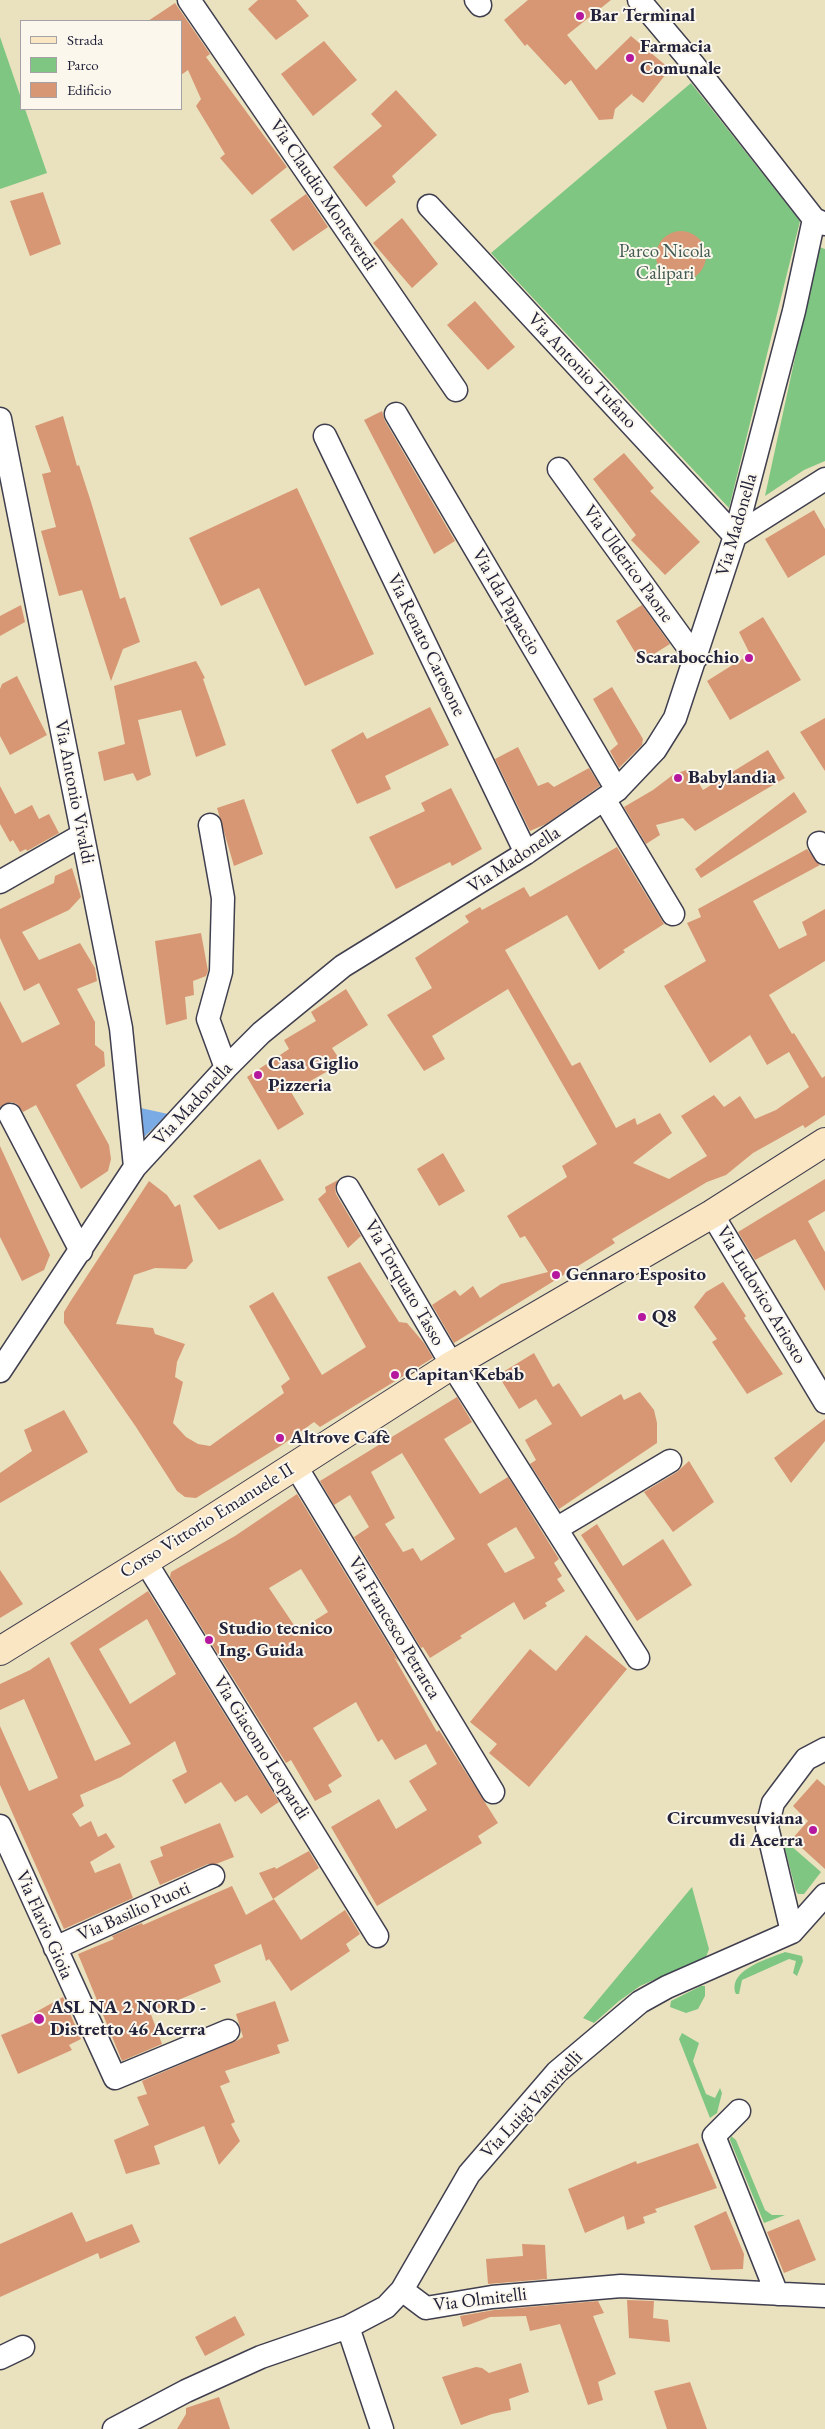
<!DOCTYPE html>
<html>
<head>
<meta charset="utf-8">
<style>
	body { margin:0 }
	#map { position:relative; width:825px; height:2429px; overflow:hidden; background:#eae1be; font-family:"EB Garamond",serif }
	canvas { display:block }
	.legend { position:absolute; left:20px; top:20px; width:162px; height:90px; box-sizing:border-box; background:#fbf7ec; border:1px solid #a4a2a5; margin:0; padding:6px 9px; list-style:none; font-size:15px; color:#22223b }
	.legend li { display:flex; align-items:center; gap:10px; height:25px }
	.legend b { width:25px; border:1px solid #a4a2a5 }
</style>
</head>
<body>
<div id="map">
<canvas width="825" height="2429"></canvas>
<ul class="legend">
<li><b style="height:6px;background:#fbe6c3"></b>Strada</li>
<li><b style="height:14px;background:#7fc682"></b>Parco</li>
<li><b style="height:14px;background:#d89774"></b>Edificio</li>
</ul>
</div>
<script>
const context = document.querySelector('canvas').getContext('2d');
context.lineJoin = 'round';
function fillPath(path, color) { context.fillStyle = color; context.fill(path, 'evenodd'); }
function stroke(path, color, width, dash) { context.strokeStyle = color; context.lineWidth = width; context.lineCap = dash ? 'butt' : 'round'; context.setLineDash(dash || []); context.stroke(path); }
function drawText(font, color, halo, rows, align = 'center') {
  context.font = font + ' "EB Garamond",serif'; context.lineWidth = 4; context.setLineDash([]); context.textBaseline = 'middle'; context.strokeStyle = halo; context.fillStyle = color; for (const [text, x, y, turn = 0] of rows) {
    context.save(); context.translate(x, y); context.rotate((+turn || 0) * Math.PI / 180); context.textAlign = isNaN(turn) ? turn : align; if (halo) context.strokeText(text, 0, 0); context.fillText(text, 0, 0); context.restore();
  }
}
const green = new Path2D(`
	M0 37 21 98V109H25L47 173 0 189Z
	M691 83 800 221 729 508 491 253Z
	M819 247 825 249V461L804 470 765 496Z
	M782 1838 821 1872 804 1894H798L796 1891Z
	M692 1887 709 1949 706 1957 640 1986 619 2001 594 2023 583 2018Z
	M785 1952 802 1956 803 1961 797 1976 793 1973 796 1961 789 1959 742 1980 739 1994H736C727 1970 768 1959 785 1952Z
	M701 1986H705V1996L698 2009 686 2013 670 2007 671 2001Z
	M682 2033 699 2043 693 2061 706 2094 715 2098 720 2088 722 2093 717 2113 710 2118 679 2039Z
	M731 2136 736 2140 765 2210 772 2215H785L764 2223 730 2140Z`);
const water = new Path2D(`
	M136 1107 168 1114 142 1139Z`);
const building = new Path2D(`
	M258 0H296L309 16 276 40 248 9Z
	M528 0H611L567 35 596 70 631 36 670 69 643 103 632 95 633 93 615 109 613 119 599 120 571 80 565 85 527 44 525 46 504 20Z
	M175 3 210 54 206 57 287 167 252 195 220 158 225 154 196 106 201 99 188 70 181 75V21H148Z
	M324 41 357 80 313 116 281 74Z
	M396 90 437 135 392 176 396 182 366 207 333 167 382 126 371 114Z
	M43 192 61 244 30 256 10 201Z
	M306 194 328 227 293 251 270 220Z
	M402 218 438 264 412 288 373 243Z
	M656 256a25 25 0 1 1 50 0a25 25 0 1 1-50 0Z
	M475 301 515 347 488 370 447 325Z
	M382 411 385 421 455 541 434 554 364 420Z
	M63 416 77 466 79 465 91 502 120 599 125 597 140 642 123 649 111 681 82 590 59 596 41 531 56 527 42 474 51 472 35 426Z
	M624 453 654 488 650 491 700 542 665 575 631 540 636 535 593 479Z
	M297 488 374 654 305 686 259 588 221 606 189 538Z
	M814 510 825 529V555L788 578 765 539Z
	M21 605 25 622 0 636V616Z
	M642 605 670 644 641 662 616 621Z
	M763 617 801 680 730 720 707 681 750 654 739 632Z
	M196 661 205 678 203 679 226 745 196 757 181 710 138 720 151 775 137 781 133 773 104 781 98 752 125 744 114 686Z
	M17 676 47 735 10 755 0 736V689L2 684Z
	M612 687 643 739 642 745 619 768 610 751 618 744 593 699Z
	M430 707 449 745 385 776 391 789 357 804 331 750 363 732 367 739Z
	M825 718V771L800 732Z
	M518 747 538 786 548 782 554 787 589 768 600 786 546 824 530 831 495 759Z
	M768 750 785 778 695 831 683 818 656 825 660 835 646 844 624 807 653 790 674 774 690 769 703 790Z
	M0 786 15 814 32 805 39 819 49 814 59 833 27 851 26 849 20 852 13 840 10 842 0 824Z
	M451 788 482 849 452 866 450 862 396 889 369 837 425 811 421 803Z
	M794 792 807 812 701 878 695 869Z
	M244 799 263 854 234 866 217 808Z
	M617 847 664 924 623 950 625 952 599 970 567 915 505 950 572 1066 580 1062 616 1128 635 1118 637 1125 660 1113 672 1133 633 1163 669 1179 707 1156 681 1116 714 1095 724 1107 740 1096 755 1119 776 1110 809 1087 789 1052 767 1065 750 1035 710 1063 664 986 706 961 687 923 701 917 698 909 807 849 820 865 753 901 779 949 807 935 802 922 825 909V961L769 995 792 1034 794 1033 822 1078 825 1076V1115L805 1128 803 1125 753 1153 726 1175 707 1182 612 1239 615 1243 454 1343 432 1305 455 1290 460 1296 473 1286 480 1298 501 1284 548 1272 525 1236 520 1238 507 1216 567 1177 562 1166 597 1144 508 989 432 1036 445 1059 424 1071 387 1015 432 988 415 958 469 922 465 916 480 907 482 910 524 887 530 897Z
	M72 868 81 897 69 910 22 932 39 960 80 943 95 968 97 981 77 989 95 1022V1045L104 1052 105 1066 76 1085 109 1145 111 1159 108 1171 81 1189 36 1105 23 1112 17 1104 11 1102 0 1107V1001L22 1043 60 1024 39 983 24 991 0 938V909L54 883 55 876Z
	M201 933 208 971 206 976 193 981 194 995 185 997 187 1019 166 1025 155 941Z
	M346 989 368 1025 332 1048 342 1063 291 1092 304 1114 278 1130 247 1077 289 1049 284 1040 316 1021 311 1012Z
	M0 1146 50 1255 44 1270 22 1281 0 1237Z
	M443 1153 465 1191 439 1206 417 1169Z
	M260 1159 284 1200 219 1230 193 1196Z
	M825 1179V1211L808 1221 825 1252V1291L795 1239 755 1260 738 1232Z
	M338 1180 335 1188 336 1194 361 1236 348 1248 318 1199 326 1192 325 1187Z
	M149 1181 167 1195 175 1207 180 1204 193 1261 186 1269 155 1268 134 1275 116 1324 153 1328 155 1334 185 1344 177 1362 175 1377 183 1382 173 1423 186 1437 198 1444 210 1446 284 1393 281 1386 290 1379 249 1306 273 1292 322 1375 366 1347 327 1277 360 1262 399 1322 407 1323 424 1343 433 1358 320 1427 314 1422 282 1445 196 1498 185 1497 177 1491 136 1427 64 1323V1312L70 1302Z
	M723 1282 746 1316 744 1318 783 1374 747 1394 712 1342 717 1339 694 1307 706 1292Z
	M534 1353 553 1387 559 1383 581 1417 621 1394 624 1400 640 1392 654 1410 657 1423V1443L559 1509 530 1464 536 1460 525 1440 552 1424 536 1399 519 1409 498 1375Z
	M457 1397 472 1422 444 1439 480 1494 508 1477 559 1559 554 1563 562 1576 557 1579 565 1591 545 1603 547 1606 524 1620 514 1602 460 1636 462 1638 430 1658 423 1647 421 1648 354 1537 369 1527 350 1495 334 1505 320 1481ZM402 1453 455 1539 421 1561 413 1548 403 1552 385 1524 395 1518 371 1472ZM516 1527 535 1558 505 1573 487 1544Z
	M64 1410 88 1452 0 1503V1473L32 1451 24 1430Z
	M825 1419V1441L791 1483 774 1458Z
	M689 1461 714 1502 673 1532 644 1492 677 1472Z
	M297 1494 399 1662 394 1657 437 1732 439 1730 498 1823 478 1836 482 1843 377 1906 331 1827 379 1799 396 1829 427 1810 409 1781 437 1764 426 1744 395 1760 382 1739 378 1742 356 1702 313 1728 342 1776 328 1785 332 1792 315 1801 291 1760 286 1763 170 1577 171 1572 235 1536ZM301 1569 328 1612 298 1631 269 1588Z
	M597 1524 623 1566 663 1539 692 1585 637 1621 581 1535Z
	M0 1570 23 1604 0 1618Z
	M148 1591 279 1802 261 1814 247 1795 235 1802 221 1782 185 1804 172 1780 187 1772 175 1741 121 1777 80 1795 84 1806 72 1814 80 1827 91 1821 98 1837 106 1833 115 1847 90 1862 95 1873 120 1863 133 1898 64 1929 0 1785V1726L29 1791 58 1778 24 1699 0 1710V1684L30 1670 49 1657 95 1761 131 1744 70 1643ZM147 1619 176 1674 130 1704 99 1649Z
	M586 1635 627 1669 529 1787 489 1753 497 1744 470 1722 530 1649 556 1671Z
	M817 1779 825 1786V1869L792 1839 808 1821 793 1806Z
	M220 1823 234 1857 216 1864H208L160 1885 150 1861 163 1856 160 1847Z
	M309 1851 319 1868 273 1899 259 1873 275 1867 276 1869Z
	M232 1886 246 1915 274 1899 301 1940 345 1910 360 1934 346 1944 350 1951 291 1991 269 1959 266 1961 261 1944 214 1965 221 1982 150 2012 162 2044 122 2061 78 1954 114 1939 112 1936 142 1923 143 1925Z
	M63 1997 81 2039 69 2045 72 2050 18 2074 1 2035 37 2020 34 2013Z
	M275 2001 289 2041 277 2045 280 2053 225 2071 230 2082 220 2086 235 2122 231 2124 240 2141 219 2165 204 2126 154 2146 160 2164 126 2174 114 2140 149 2125 137 2097 147 2094 142 2081 238 2040 243 2037 236 2014Z
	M698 2143 717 2188 655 2209 657 2212 643 2217 645 2223 627 2230 624 2216 585 2233 568 2189 636 2161 637 2164Z
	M726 2211 744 2254 743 2269 711 2270 694 2226Z
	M72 2212 86 2242 132 2224 140 2242 100 2259 98 2253 0 2297V2244Z
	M799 2219 816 2260 784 2273 767 2232Z
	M522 2244 545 2245 547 2279 488 2284 486 2259 523 2256Z
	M627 2300 654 2301 653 2318 668 2320 670 2342 629 2338Z
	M598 2301 604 2313 593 2316 616 2374 598 2382 603 2400 588 2405 560 2324 530 2331 526 2316 490 2317 463 2327 460 2316 494 2310Z
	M235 2316 245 2335 205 2356 195 2337Z
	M521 2363 529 2392 509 2399 511 2410 492 2414 461 2425 442 2377 476 2367 482 2368 489 2373Z
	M690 2382 707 2429H667L654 2391Z
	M219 2397 230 2429H177L186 2414V2408Z`);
const minor = new Path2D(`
	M189 0 456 390
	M476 0 480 5
	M639 0 693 64 814 219 825 224
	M429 206 735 536
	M396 414 617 790
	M0 419 121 1028 135 1167
	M325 436 526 853
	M559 469 696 658
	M735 536 825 479
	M604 799 673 914
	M210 825 223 898 221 972 208 1019 226 1068
	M819 843 825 853
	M0 882 82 835
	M10 1115 81 1251
	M348 1188 452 1365 638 1658
	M712 1214 825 1402
	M0 1371 135 1167 226 1068 261 1033 343 966 526 853 617 790 655 750 675 718 735 536 794 311 814 219
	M295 1465 493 1792
	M556 1529 670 1461
	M145 1561 377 1936
	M0 1826 115 2078 228 2031
	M792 1932 767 1827 773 1803 806 1759 825 1749
	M55 1948 213 1876
	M739 2111 714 2136 777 2294
	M402 2290 426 2308 492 2297 621 2286 825 2296
	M348 2327 382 2429
	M0 2358 23 2347
	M114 2429 186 2391 261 2357 348 2327 386 2307 402 2290 469 2174 557 2072 640 2002 667 1987 792 1932 825 1895`);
const secondary = new Path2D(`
	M0 1651 181 1539 452 1365 712 1214 825 1142`);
const markers = [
	[580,16,5,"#b5179e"],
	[630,58,5,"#b5179e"],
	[749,658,5,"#b5179e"],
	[678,778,5,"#b5179e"],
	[258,1075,5,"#b5179e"],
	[556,1275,5,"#b5179e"],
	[642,1317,5,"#b5179e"],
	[395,1375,5,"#b5179e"],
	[280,1438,5,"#b5179e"],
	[209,1640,5,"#b5179e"],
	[813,1830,5,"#b5179e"],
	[39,2019,6,"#b5179e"]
];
const poiNames = [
	["Bar Terminal",590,16],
	["Farmacia",640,47],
	["Comunale",640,69],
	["Scarabocchio",739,658,"right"],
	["Babylandia",688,778],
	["Casa Giglio",268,1064],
	["Pizzeria",268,1086],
	["Gennaro Esposito",566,1275],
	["Q8",652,1317],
	["Capitan Kebab",405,1375],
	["Altrove Cafè",290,1438],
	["Studio tecnico",219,1629],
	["Ing. Guida",219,1651],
	["Circumvesuviana",803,1819,"right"],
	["di Acerra",803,1841,"right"],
	["ASL NA 2 NORD -",50,2008],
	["Distretto 46 Acerra",50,2030]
];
const streetNames = [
	["Via Claudio Monteverdi",323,195,56],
	["Via Antonio Tufano",582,371,47],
	["Via Madonella",737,525,-74],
	["Via Ulderico Paone",628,564,54],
	["Via Ida Papaccio",506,602,60],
	["Via Renato Carosone",426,645,64],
	["Via Antonio Vivaldi",74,792,79],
	["Via Madonella",514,860,-33],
	["Via Madonella",193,1104,-47],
	["Via Torquato Tasso",404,1283,60],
	["Via Ludovico Ariosto",761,1295,59],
	["Corso Vittorio Emanuele II",207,1521,-32],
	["Via Francesco Petrarca",394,1628,59],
	["Via Giacomo Leopardi",261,1748,58],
	["Via Basilio Puoti",134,1912,-24],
	["Via Flavio Gioia",44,1925,66],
	["Via Luigi Vanvitelli",532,2105,-47],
	["Via Olmitelli",480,2300,-7]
];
const parkNames = [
	["Parco Nicola",665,252],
	["Calipari",665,274]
];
fillPath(green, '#7fc682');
fillPath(water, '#7aabe5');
fillPath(building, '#d89774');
stroke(minor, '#403f4f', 25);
stroke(secondary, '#403f4f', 30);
stroke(minor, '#fff', 22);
stroke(secondary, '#fbe6c3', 28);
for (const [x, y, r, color] of markers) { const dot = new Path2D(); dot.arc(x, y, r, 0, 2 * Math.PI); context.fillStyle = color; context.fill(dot); stroke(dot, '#fbf7ec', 2); }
drawText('bold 19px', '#22223b', '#fbf7ec', poiNames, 'left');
drawText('19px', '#22223b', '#fbf7ec', streetNames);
drawText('19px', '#435b54', '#fbf7ec', parkNames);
</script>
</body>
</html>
